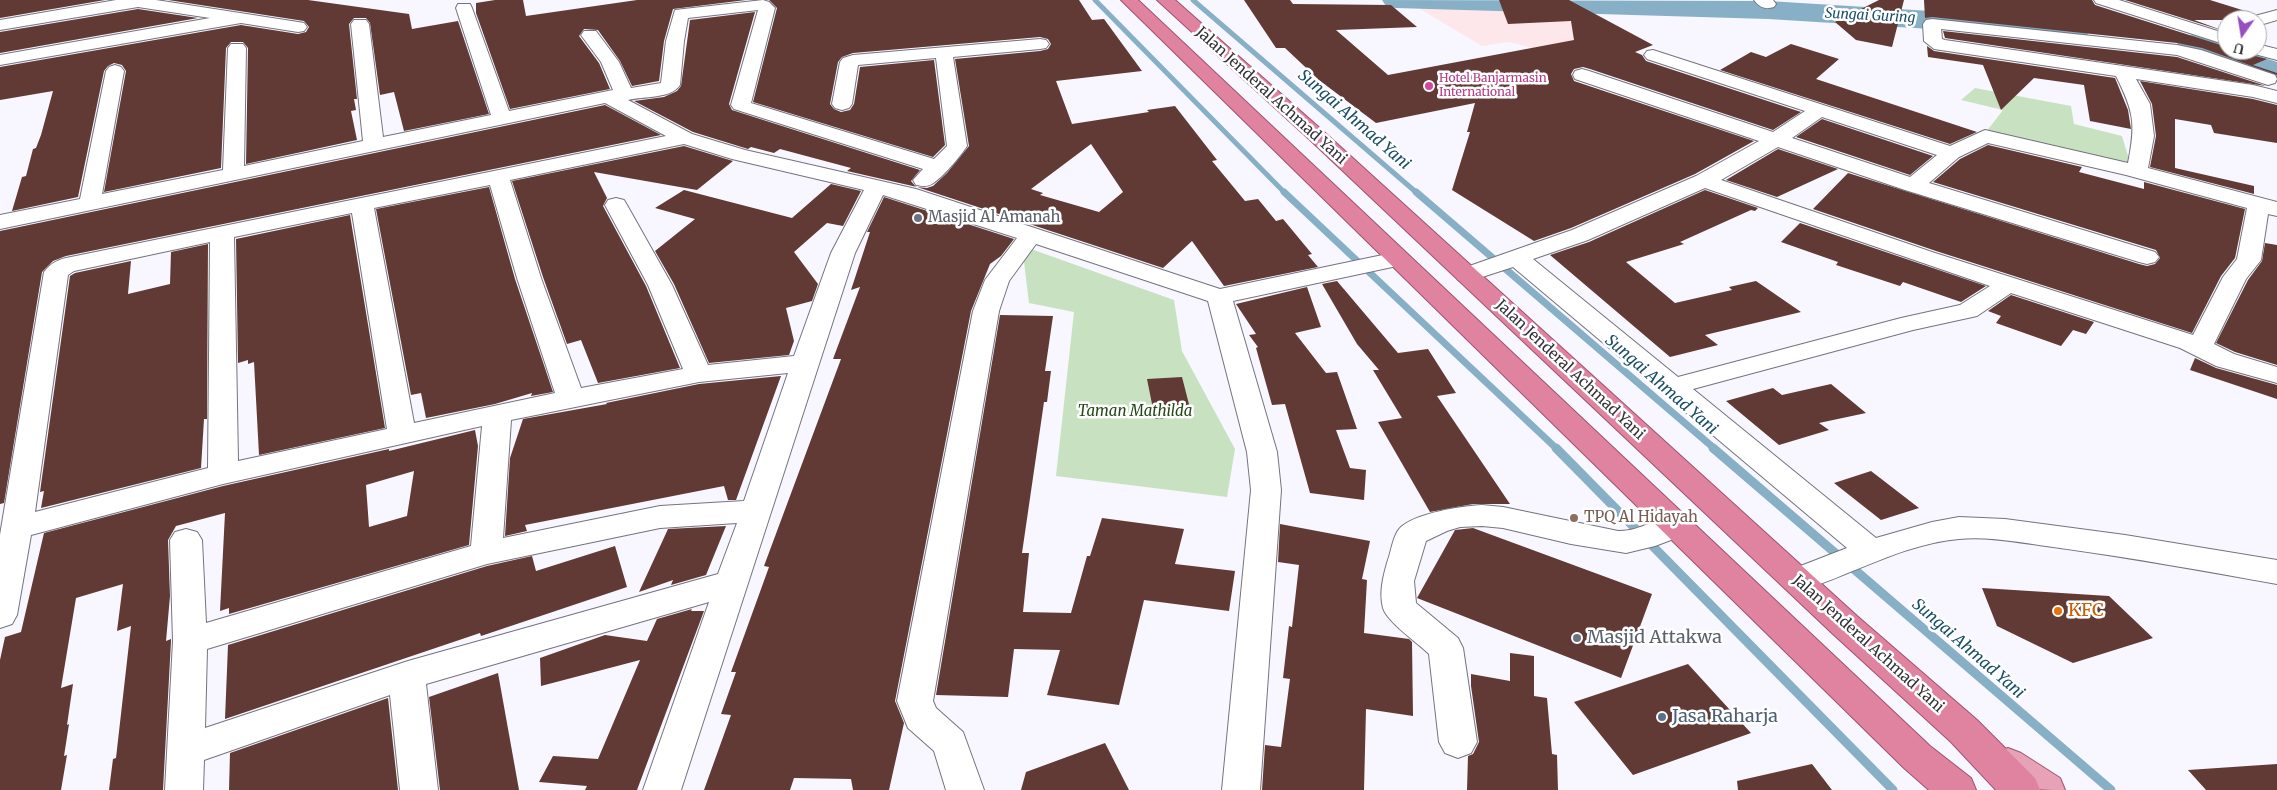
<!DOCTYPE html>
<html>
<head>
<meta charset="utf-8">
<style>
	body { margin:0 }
	#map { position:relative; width:2277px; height:790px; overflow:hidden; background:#f8f6ff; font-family:Merriweather,serif }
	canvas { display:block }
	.north { position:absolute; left:2217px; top:10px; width:50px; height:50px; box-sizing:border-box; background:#fff; border:1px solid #adadaf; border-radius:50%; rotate:193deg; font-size:14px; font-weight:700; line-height:20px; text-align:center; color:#333338 }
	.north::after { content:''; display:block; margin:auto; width:18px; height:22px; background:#994ec0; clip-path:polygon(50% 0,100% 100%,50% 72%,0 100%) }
</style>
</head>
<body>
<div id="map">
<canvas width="2277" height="790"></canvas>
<div class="north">U</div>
</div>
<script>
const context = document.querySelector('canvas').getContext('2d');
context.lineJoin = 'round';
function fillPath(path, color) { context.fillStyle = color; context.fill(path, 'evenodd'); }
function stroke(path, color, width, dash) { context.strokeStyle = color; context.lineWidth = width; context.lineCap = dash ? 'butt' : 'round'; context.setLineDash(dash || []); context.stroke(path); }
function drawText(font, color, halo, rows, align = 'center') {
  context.font = font + ' Merriweather,serif'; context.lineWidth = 5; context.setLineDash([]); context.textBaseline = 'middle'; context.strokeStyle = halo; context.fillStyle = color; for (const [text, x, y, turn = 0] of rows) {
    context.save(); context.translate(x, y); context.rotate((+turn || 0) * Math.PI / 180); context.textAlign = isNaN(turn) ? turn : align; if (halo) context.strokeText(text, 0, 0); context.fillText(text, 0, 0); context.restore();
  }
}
const commercial = new Path2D(`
	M1489 0H1523L1626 48H1533L1509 42 1482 46 1420 9Z`);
const green = new Path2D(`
	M1975 88 2071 106 2074 124 2122 136 2131 166 1986 132 2003 110 1961 100Z
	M1031 249 1174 300 1182 351 1235 449 1227 497 1056 476 1074 312 1029 303 1024 262Z`);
const streamFar2 = new Path2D(`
	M1095 0 1285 193
	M1193 0 1417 193`);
const streamFar1 = new Path2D(`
	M1284 192 1557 449
	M1416 192 1715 449`);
const stream = new Path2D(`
	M1556 448 1893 790
	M1713 448 2111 790`);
const river = new Path2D(`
	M1382 0 1768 1 2077 20 2087 23 2092 29 2087 35 2077 38 1768 19 1396 8 1386 6Z
	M2192 35 2227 45V50H2241L2277 62V82L2181 50 2177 44 2181 38Z`);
const building = new Path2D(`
	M0 0H105L0 18Z
	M168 0H308L409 14 412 29 458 21 489 114 404 131 394 92 380 95 370 23 366 18H354L349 24 357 99H354L356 110 351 111 357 140 246 164 248 48 243 42H231L226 48 221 168 104 192 126 71 122 65 114 63 108 66 104 71 78 197 12 211 22 177 26 176 33 149 36 148 41 135 53 91 0 100V67L241 25 298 34 306 32 309 27 304 21Z
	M495 0H523L526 16 637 0H746L673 9 664 41 659 81 632 86 620 61 598 30 584 29 579 36 599 63 610 89 510 109 476 13V3Z
	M769 0H1079L1092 20 1104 19 1142 71 1056 81 1072 124 1149 112 1147 110 1175 106 1217 160 1212 161 1245 201 1258 199 1276 221 1283 219 1312 254 1308 255 1318 267 1224 286 1192 241 1163 268 917 187 847 171 851 168 780 149 774 153 751 147 748 149 693 132 634 101 664 97 677 91 681 86 690 20 755 12 729 104 732 110 920 170 911 181 916 187 927 188 933 186 947 173 969 146 955 59 1040 51 1048 49 1051 44 1048 39 1040 37 853 53 842 57 838 62 830 104 834 109 841 112 850 110 854 104 860 67 934 60 945 145 933 157 753 102 777 8ZM1091 144 1123 192 1099 212 1040 195 1043 193 1031 189Z
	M1244 0H1290L1293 4 1391 5 1417 27 1336 30 1388 75 1574 40 1571 21 1508 24 1499 0H1569L1653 45 1635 52 1642 55 1646 61 1801 112 1773 130 1590 69 1583 67 1574 69 1571 74 1574 81 1754 141 1695 174 1571 228 1534 241 1452 190 1470 132H1467L1475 103 1376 123 1319 80 1285 48H1276Z
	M1879 0H1904L1892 47 1856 40 1835 22Z
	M1924 0H2092L2095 5 2227 47V50H2247L2251 55 2267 59 2253 65 2277 73V75L2202 48 2177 43 1932 17 1925 18Z
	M2125 0H2210L2255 14 2249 16 2247 20H2194L2227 32Z
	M138 9 198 18 0 53V32Z
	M1943 31 2177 57 2266 86 1945 38Z
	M1791 44 1839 59 1816 79 1977 132 1950 144 1720 70 1751 52 1766 57Z
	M1927 46 1934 51 2115 78 2128 110 2131 129 2090 121 2084 85 2034 78 2001 110 1983 65 1928 57Z
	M2140 81 2253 99 2277 105V143L2214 133 2211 125 2175 119V168L2254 186V194L2150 167 2156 136 2152 104Z
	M605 105 661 135 66 256 53 261 42 272 4 503 0 504V231Z
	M1822 119 1933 156 1910 175 1796 137Z
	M1988 145 2082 167 2079 172 2144 189V182L2245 209 2235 258 2221 276 2192 333 1936 251 1813 209 1848 173 2139 264 2147 266 2155 264 2160 258 2156 250 1933 182 1960 159Z
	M684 146 733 161 697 190 594 172 607 198 603 206 646 286 680 368 598 383 581 340 567 344 543 277 512 181Z
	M1778 149 1838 169 1777 197 1726 180Z
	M831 184 861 191 843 226 827 223 794 252 818 284 812 301 786 308 794 341 789 355 709 363 674 284 655 251 695 219 655 208 684 190 792 218Z
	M489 187 515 279 553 392 531 396 532 393 495 404 426 418 421 393 411 395 376 209Z
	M1705 190 1758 208 1755 211 1751 210 1680 242 1684 244 1626 262 1675 303 1732 290 1729 287 1756 281 1801 312 1705 335 1718 345 1670 357 1550 255 1589 242Z
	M884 197 1014 239 1001 256 990 264 971 311 895 701 904 723 889 790H853L851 779 794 778 790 790H704L731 715 721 714 736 672H731L769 567 764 566 841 359H833L860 287 851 290 870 232H867Z
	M350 215 385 428 259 455 254 362 248 364V360L238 363 236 239Z
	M1800 223 1986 286 1961 302 1903 282 1900 286 1836 265 1838 262 1781 242Z
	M2265 243 2277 245V365L2235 352 2216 343 2248 280 2262 261Z
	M208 244 207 419H204L201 468 41 508 44 491 40 492 70 276 75 273 131 261 128 294 170 284 171 252Z
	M1337 281 1398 353 1428 349 1456 393 1437 396 1510 504H1473L1430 512 1378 422 1402 418 1373 370H1379L1357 344 1322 284Z
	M1307 287 1321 327 1295 333 1326 373 1337 372 1357 429 1336 430 1350 468 1366 470 1364 500 1310 493 1285 404 1272 405 1256 348 1258 347 1249 335 1256 334 1236 304Z
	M2011 295 2094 322 2086 334 2073 330 2061 346 1996 323 2001 316 1988 311Z
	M1000 315 1053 316 1045 371H1051L1047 402H1044L1022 553H1029L1023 612 1071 613 1087 556H1090L1102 518 1184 529 1175 564 1235 571 1229 611 1144 600 1119 705 1047 695 1060 650 1014 649 1008 697 936 695Z
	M2195 358 2216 368 2277 385V399L2190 370Z
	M781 376 736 500H728L724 486 525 525 527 531 505 536 510 458 523 419 607 404 606 403 699 384Z
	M1182 377 1192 416 1155 419 1147 379Z
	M1831 384 1866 413 1819 423 1829 430 1779 445 1726 401 1773 388 1782 395Z
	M475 430 478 446 469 545 229 614V608L220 611 225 513 176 526 168 540 170 596 166 641 171 639V641L163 790H109L113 759 116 758 131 626 117 631 123 584 76 598 61 688 73 684 67 725 69 724 64 756 67 755 61 790H0V660L5 637 21 632 44 533 223 486 389 449V451ZM414 471 407 516 369 527 366 485Z
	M1871 471 1919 508 1881 520 1834 483Z
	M1280 524 1370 541 1362 579 1367 580 1364 633 1409 639 1412 642 1413 716 1366 709 1364 790H1262L1265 745 1281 747 1290 679 1283 678 1289 626 1292 627 1299 565 1278 562Z
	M726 526 706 575 671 585 673 580 639 592 668 529Z
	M1473 528 1652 594 1621 678 1417 598 1455 530Z
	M615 546 627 587 481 636 480 633 225 719 228 645 487 566 532 556 536 571Z
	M1982 588 2109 596 2153 638 2073 663 1997 626Z
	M692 609 691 611H704L637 790H585L587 786 539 782 553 756 598 759 640 660 541 686 540 658 605 635 647 641 657 619Z
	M1510 653 1534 656V696L1547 698 1552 754 1557 755 1558 790H1467L1468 756 1473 754 1479 742 1471 686V674L1510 681Z
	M1688 664 1751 733 1633 775 1574 702Z
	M498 673 519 790H440L429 697Z
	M388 698 398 790H229L230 753Z
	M1105 743 1129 790H1021L1026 772Z
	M1812 764 1832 790H1738L1737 781Z
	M2277 764V790H2206L2188 770Z`);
const minor = new Path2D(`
	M116 0H156L298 22 304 23 307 27 304 31 298 32 241 23 0 65V55L210 18 138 7 0 30V20Z
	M763 0 769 2 775 8 751 103 934 159 947 146 936 58 858 65 852 104 849 108 842 110 835 108 832 104 840 62 843 58 853 55 1040 39 1046 40 1049 44 1046 48 1040 49 953 57 967 146C960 157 943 177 932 184 927 187 922 186 916 185L913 180 923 169 734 109 731 105 758 10 688 18 684 41 680 85C671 99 644 96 628 100L692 134 745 150 916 189 1220 289 1397 252 1405 254 1409 259 1405 264 1397 266 1233 301 1277 452 1281 490 1260 790H1222L1251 490 1247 452 1208 301 1036 244 1009 281 999 311 933 701 936 708 963 732 984 790H946L934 751 908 728 897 701 973 311 985 280 1017 238 883 195 855 253 681 790H643L709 602 426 684 438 790H400L390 695 204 760 203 790H165L173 641 170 540 175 532 186 529 197 532 202 540 206 623 471 546 482 426 223 484 31 535 17 615 12 624 0 628V535L44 272C50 264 57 260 66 258L666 136 605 103 0 229V215L80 199 106 71 109 67 115 65 121 67 124 71 102 194 223 170 228 48 231 44H243L246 48 244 166 363 141 351 24 354 20H366L369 24 383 137 491 115 456 8 458 4H470L472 8 509 111 613 90 601 62 581 35 584 31H596L619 62 631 88 661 83 666 41 675 10ZM684 144 732 159 864 190 831 253 794 356 708 365 672 285 627 205 624 200 616 198 608 200 605 205 648 285 683 369 581 388 541 278 510 180ZM490 185 517 278 555 393 414 423 374 208ZM352 213 387 429 238 461 234 237ZM210 242 208 468 35 512 68 275 74 271ZM788 373 744 501 660 506 503 538 511 420 699 382ZM737 523 718 574 408 661 205 728 207 649 487 564 660 528Z
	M1754 0H1773L1776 4 1774 7C1765 10 1759 7 1754 0Z
	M2094 0H2119L2227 34V45L2096 3Z
	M2277 10V20L2257 26V20H2249L2251 17Z
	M1932 19 2177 45 2201 50 2275 75 2277 79 2275 83 2268 85 2177 55 1941 29 1942 39 1945 40 2253 85 2277 91V103L2253 97 2136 79 2150 104 2154 136 2148 168 2277 202V216L2268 214 2261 260 2246 279 2214 344 2234 354 2277 367V383L2216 366 2180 348 2011 293 1977 316 1913 330 1693 389 1876 538 1932 522 1959 517 2005 519 2125 535 2277 560V584C2205 571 2133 558 2060 548 2027 544 1992 536 1959 539 1902 544 1850 576 1797 592L1785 588 1781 580 1785 572 1847 548 1513 267 1467 282 1458 280 1455 275 1458 270 1572 230 1696 176 1759 141 1575 79 1573 75 1575 71 1582 69 1589 71 1773 132 1805 111 1647 59 1644 55 1647 51 1653 50 1950 146 1985 130 2128 163C2136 124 2134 112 2116 76L1934 49 1924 41 1923 24 1926 20ZM1822 117 1937 155 1910 177 1792 138ZM1988 143 2126 175 2247 208 2237 259 2223 277 2193 335 1935 253 1721 180 1778 147 1905 190 2139 262 2147 264 2155 262 2159 257 2155 252 1929 183 1959 157ZM1705 188 1990 286 1960 305 1901 318 1678 377 1533 259 1588 240Z
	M2257 44 2277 49V60L2251 53 2249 50H2257Z
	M1482 505 1503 507 1618 531C1644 532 1662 511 1687 518L1692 526 1687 534 1655 546 1626 553 1571 544 1503 528 1482 526 1460 527 1447 531 1426 541 1414 581 1416 603 1458 638 1463 648 1477 742 1471 753 1458 758 1445 753 1439 742 1429 654C1418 643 1387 622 1383 608 1379 593 1383 577 1387 563 1391 553 1393 534 1401 527 1417 513 1461 506 1482 505Z`);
const primary = new Path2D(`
	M2008 748 2021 753 2060 778 2065 790C2034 790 2005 790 1989 764L1995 753Z`);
const trunk = new Path2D(`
	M1121 0H1138L1930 746 1971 778 1976 790H1929L1904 768Z
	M1157 0H1175L1323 131 1857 616 1977 720 2035 778 2040 790H1996L1951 742 1833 634 1309 139Z`);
const markers = [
	[1429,86,5,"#d1479c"],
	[918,218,5,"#6b7280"],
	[1574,518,5,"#8d6e63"],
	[2058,611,5,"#e8710a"],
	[1577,638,5,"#6b7280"],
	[1662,717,5,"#5c6f8a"]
];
const farHotelnames = [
	["Hotel Banjarmasin",1439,79],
	["International",1439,93]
];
const farWaternames = [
	["Sungai Guring",1870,16,3]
];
const streetNames = [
	["Jalan Jenderal Achmad Yani",1271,96,42],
	["Jalan Jenderal Achmad Yani",1570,370,43],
	["Jalan Jenderal Achmad Yani",1868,644,42]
];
const worshipNames = [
	["Masjid Al Amanah",928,218]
];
const parkNames = [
	["Taman Mathilda",1135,412]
];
const educationNames = [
	["TPQ Al Hidayah",1584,518]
];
const waterNames = [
	["Sungai Ahmad Yani",1354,120,41],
	["Sungai Ahmad Yani",1661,385,41],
	["Sungai Ahmad Yani",1968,649,41]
];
const nearFoodnames = [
	["KFC",2068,611]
];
const nearWorshipnames = [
	["Masjid Attakwa",1587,638]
];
const nearServicenames = [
	["Jasa Raharja",1672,717]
];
fillPath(commercial, '#fde7eb');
fillPath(green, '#c8e2c1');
stroke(streamFar2, '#87b0c7', 5);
stroke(streamFar1, '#87b0c7', 7);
stroke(stream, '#87b0c7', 9);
fillPath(river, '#87b0c7');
fillPath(building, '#613a35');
stroke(minor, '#75737f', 2);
stroke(primary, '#9f536d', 2);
stroke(trunk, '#9f536d', 2);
fillPath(minor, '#fff');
fillPath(primary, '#e8a2b8');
fillPath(trunk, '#e083a0');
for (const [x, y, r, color] of markers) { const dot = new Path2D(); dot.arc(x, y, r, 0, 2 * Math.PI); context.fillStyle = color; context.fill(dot); stroke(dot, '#fff', 2); }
drawText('12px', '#b23c85', '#fff', farHotelnames, 'left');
drawText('italic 14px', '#1a4f68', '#fff', farWaternames);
drawText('15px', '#333338', '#fff', streetNames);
drawText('15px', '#5b616d', '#fff', worshipNames, 'left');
drawText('italic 15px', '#234717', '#fff', parkNames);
drawText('15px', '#785e54', '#fff', educationNames, 'left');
drawText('italic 16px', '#1a4f68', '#fff', waterNames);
drawText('18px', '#c56008', '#fff', nearFoodnames, 'left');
drawText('18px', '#5b616d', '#fff', nearWorshipnames, 'left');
drawText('18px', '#4e5e75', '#fff', nearServicenames, 'left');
</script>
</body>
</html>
